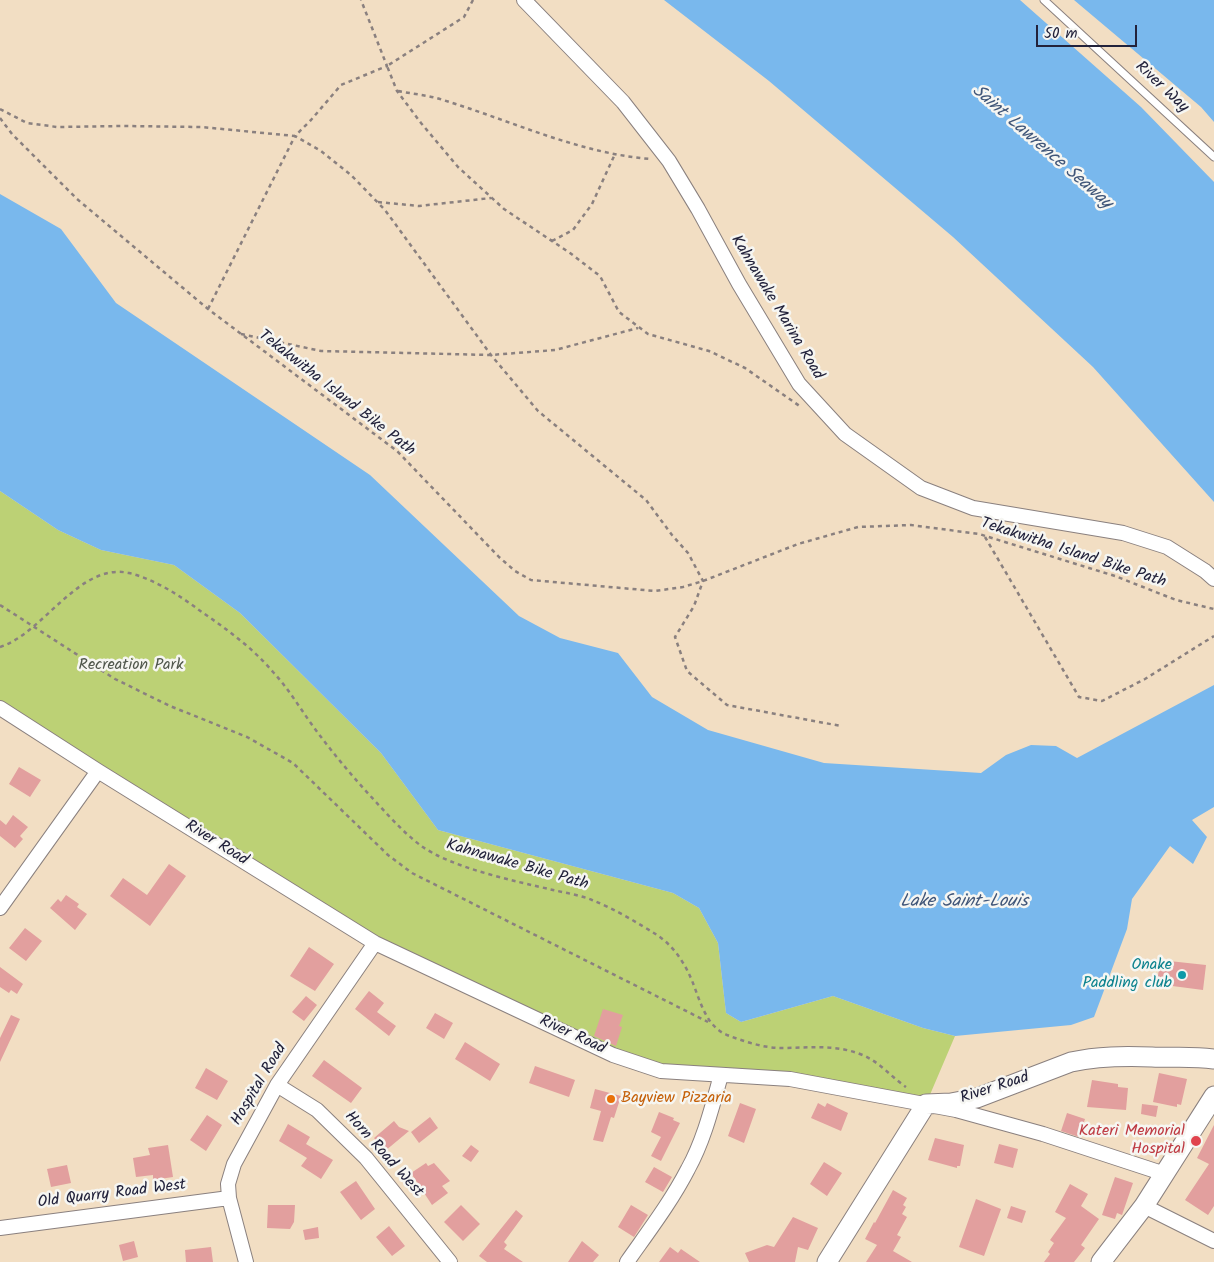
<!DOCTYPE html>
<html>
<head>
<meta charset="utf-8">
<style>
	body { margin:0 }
	#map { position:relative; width:1214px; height:1262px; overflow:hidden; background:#f2dec3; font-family:Kalam,sans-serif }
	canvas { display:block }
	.scale { position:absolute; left:1036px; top:25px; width:101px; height:22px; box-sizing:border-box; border:2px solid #22223b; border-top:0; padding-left:6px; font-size:15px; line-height:18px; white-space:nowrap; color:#22223b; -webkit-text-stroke:4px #f6f6f2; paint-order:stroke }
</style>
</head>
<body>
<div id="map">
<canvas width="1214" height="1262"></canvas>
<div class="scale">50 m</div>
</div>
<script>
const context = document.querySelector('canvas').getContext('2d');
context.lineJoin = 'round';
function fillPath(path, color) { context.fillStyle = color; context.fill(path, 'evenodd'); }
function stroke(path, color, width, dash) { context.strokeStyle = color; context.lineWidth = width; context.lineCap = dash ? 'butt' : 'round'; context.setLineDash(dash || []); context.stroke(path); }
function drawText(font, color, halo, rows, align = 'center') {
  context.font = font + ' Kalam,sans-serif'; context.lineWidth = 5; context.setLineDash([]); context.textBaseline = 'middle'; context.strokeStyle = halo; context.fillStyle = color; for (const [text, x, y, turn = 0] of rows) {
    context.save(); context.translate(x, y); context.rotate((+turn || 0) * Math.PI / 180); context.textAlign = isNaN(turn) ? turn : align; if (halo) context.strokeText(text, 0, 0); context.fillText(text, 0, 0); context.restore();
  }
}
const green = new Path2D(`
	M0 491 58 530 101 550 174 565 240 613 381 753 438 830 673 893 699 908 718 943 726 1013 741 1022 833 996 923 1028 955 1036 926 1104 790 1079 661 1071 375 943 0 708Z`);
const water = new Path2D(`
	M664 0H1020L1141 107 1214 182V502L1093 367 953 237 769 81Z
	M1074 0H1214V122L1201 107Z
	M0 194 61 229 116 303 370 475 519 616 560 638 618 653 652 697 708 730 824 763 981 773 1006 755 1031 745 1056 746 1077 758 1214 685V807L1192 820 1207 837 1193 864 1170 846 1132 899 1127 929 1094 1017 1071 1025 955 1036 923 1028 833 996 741 1022 726 1013 718 943 699 908 673 893 438 830 381 753 240 613 174 565 101 550 58 530 0 491Z`);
const building = new Path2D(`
	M19 767 41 780 30 797 9 784Z
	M13 815 28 827 20 836 23 839 15 848 0 836V820L6 825Z
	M169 864 186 876 150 926 110 896 123 878 147 895Z
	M66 895 79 904 77 907 87 914 75 930 50 908 58 899 61 902Z
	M25 928 42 941 26 961 9 948Z
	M309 947 334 964 315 991 290 976Z
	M1160 960 1206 965 1203 990 1157 984Z
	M0 967 23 984 17 994 11 990 9 993 0 987Z
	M369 991 384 1003 377 1012 396 1026 389 1036 355 1009Z
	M306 996 317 1005 304 1021 292 1012Z
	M603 1009 623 1015 619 1026 622 1027 616 1046 594 1036Z
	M435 1013 453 1023 444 1039 426 1028Z
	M11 1015 20 1019 0 1062V1038Z
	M465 1042 500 1064 490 1081 455 1059Z
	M324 1060 362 1088 351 1103 312 1076Z
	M535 1066 575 1080 569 1097 529 1083Z
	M206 1068 228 1081 217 1100 195 1088Z
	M1159 1073 1187 1079 1181 1105 1177 1104V1107L1153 1102Z
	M1092 1080 1118 1084V1087L1128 1088 1126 1110 1087 1107Z
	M595 1089 621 1096 614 1118 611 1117 603 1142 593 1140 601 1111 590 1108Z
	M740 1103 756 1109 744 1143 728 1136Z
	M818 1103 825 1107 827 1103 848 1113 841 1131 811 1118Z
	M1142 1104 1158 1106 1156 1117 1141 1114Z
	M659 1112 674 1118 673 1120 680 1123 661 1161 651 1156 661 1137 651 1132Z
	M1067 1113 1085 1119 1079 1137 1061 1131Z
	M207 1115 222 1125 206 1151 190 1140Z
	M430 1117 438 1128 419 1143 411 1132Z
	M394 1121 399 1127 409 1131 385 1151 374 1138Z
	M288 1124 310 1137 306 1144 333 1160 321 1179 301 1166 307 1158 279 1141Z
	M1214 1125V1206L1208 1215 1185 1200 1209 1164 1197 1158Z
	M935 1138 964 1145 960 1166H957V1168L928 1160Z
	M999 1144 1018 1149 1013 1168 994 1163Z
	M168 1145 173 1177 153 1180V1175L136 1177 133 1158 150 1155 148 1148Z
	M471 1145 479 1151 471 1162 462 1156Z
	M824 1162 842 1173 827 1196 810 1184Z
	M426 1163 428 1166 434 1163 450 1181 442 1186 448 1193 432 1205 411 1173Z
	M67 1165 71 1183 51 1187 47 1169Z
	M654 1167 672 1177 663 1192 645 1182Z
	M1115 1177 1133 1183 1122 1215 1117 1213 1115 1219 1102 1215Z
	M356 1181 375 1209 361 1220 340 1192Z
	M1070 1184 1088 1194 1081 1206 1099 1219 1081 1245 1085 1248 1074 1262H1044L1050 1254 1048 1252 1054 1243 1050 1240 1066 1218 1055 1212Z
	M893 1190 907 1198 903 1205 906 1207 902 1214 907 1217 897 1235 901 1237 893 1251 912 1262H866L877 1245 865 1239 874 1222 875 1223Z
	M976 1199 1001 1209 984 1256 959 1247Z
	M268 1205H295L294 1222 290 1229 267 1228Z
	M461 1205 480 1224 463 1241 444 1222Z
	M631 1205 648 1215 634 1237 618 1227Z
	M1011 1206 1026 1211 1022 1223 1007 1218Z
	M516 1210 523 1216 504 1242 507 1245 504 1249 523 1262H487L479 1256Z
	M793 1217 818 1228 808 1250 798 1247 795 1262H749L745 1253 767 1245 774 1247Z
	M389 1226 405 1246 392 1256 376 1237Z
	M318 1227 319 1238 305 1240 303 1230Z
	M134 1241 138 1257 123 1261 119 1245Z
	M582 1241 599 1255 593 1262H568Z
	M211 1247 213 1262H186L185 1250Z
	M670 1247 678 1253 681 1249 700 1262H659Z`);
const path = new Path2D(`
	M473 0 464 17 387 66 397 91 421 123 458 167 504 209 570 253 600 276 619 312 648 334 709 351 745 368 801 407
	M398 91C413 94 428 95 443 100 512 121 578 153 650 159
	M0 109 27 123 57 127 124 126 201 127 295 136 311 120 341 85 387 66 361 0
	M0 118 12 134 77 199 208 309 397 451 499 557 515 571 531 580 655 591 683 587 703 581 798 544 858 527 911 525 979 534 1115 576 1176 600 1214 609
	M378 202 419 206 491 198
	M552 241 573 230 592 204 615 154
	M208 309 295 136 321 151 351 175 385 210 491 355 538 411 646 500 672 535 688 553 703 581 694 606 675 637 687 671 727 705 841 726
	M241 334 321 351 491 355 555 350 638 328
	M985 537 1079 697 1102 701 1145 679 1214 636
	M0 605 115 679 170 706 247 737 293 763 388 855 412 873 708 1022
	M0 647C44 633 79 562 129 573 154 579 179 595 199 610 225 628 252 647 273 672 287 687 298 705 310 722 330 750 352 776 375 801 389 816 403 832 420 845 451 868 515 881 553 890 566 893 580 895 592 900 613 908 638 923 657 935 671 944 682 959 689 974 699 994 703 1025 727 1035 743 1041 763 1048 781 1048 808 1048 834 1044 860 1054 879 1061 890 1076 906 1087`);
const lane = new Path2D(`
	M1044 0 1214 157`);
const street = new Path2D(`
	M524 0 623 102 669 161 698 209 739 284 799 384 845 434 921 488 973 508 1123 533 1167 547 1205 571 1214 579
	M0 708 98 771 375 943 613 1055 661 1071 790 1079 956 1110 1043 1134 1165 1174
	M0 908 98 771
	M277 1085 317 1110 366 1158 450 1262
	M1144 1206 1214 1241
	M0 1228 229 1198
	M246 1262 229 1198 228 1184 234 1164 277 1085 375 943
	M627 1262C648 1232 671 1202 688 1169 704 1140 712 1107 721 1075`);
const secondary = new Path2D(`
	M827 1262 926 1104 951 1103 977 1098 1071 1062C1098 1056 1124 1056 1152 1057 1173 1058 1193 1056 1214 1059
	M1101 1262 1144 1206 1214 1096`);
const markers = [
	[1182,975,5,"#0f9aa8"],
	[611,1099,5,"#e8710a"],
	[1196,1141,6,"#e0444e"]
];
const streetNames = [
	["River Way",1161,88,43],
	["Kahnawake Marina Road",776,308,59],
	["Tekakwitha Island Bike Path",336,394,38],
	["Tekakwitha Island Bike Path",1073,554,18],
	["River Road",216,844,32],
	["Kahnawake Bike Path",517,866,16],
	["River Road",572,1036,25],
	["Hospital Road",260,1085,-59],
	["River Road",995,1089,-18],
	["Horn Road West",383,1155,48],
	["Old Quarry Road West",112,1195,-7]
];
const parkNames = [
	["Recreation Park",131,666]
];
const cultureNames = [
	["Onake",1172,966],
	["Paddling club",1172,984]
];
const foodNames = [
	["Bayview Pizzaria",621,1099]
];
const healthNames = [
	["Kateri Memorial",1185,1132],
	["Hospital",1185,1150]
];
const waterNames = [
	["Saint Lawrence Seaway",1041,148,41],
	["Lake Saint-Louis",964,903]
];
fillPath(green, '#bcd175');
fillPath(water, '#79b8ed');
fillPath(building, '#e29f9e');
stroke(lane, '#8a807f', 9);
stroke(street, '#8a807f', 16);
stroke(secondary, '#8a807f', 21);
stroke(path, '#8a807f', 2.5, [4, 4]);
stroke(lane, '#fff', 7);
stroke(street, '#fff', 14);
stroke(secondary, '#fff', 19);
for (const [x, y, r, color] of markers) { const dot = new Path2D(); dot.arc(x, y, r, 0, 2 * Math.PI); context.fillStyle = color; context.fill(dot); stroke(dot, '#f6f6f2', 2); }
drawText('16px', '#22223b', '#f6f6f2', streetNames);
drawText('16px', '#50574c', '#f6f6f2', parkNames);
drawText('16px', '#0d838f', '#f6f6f2', cultureNames, 'right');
drawText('16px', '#c56008', '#f6f6f2', foodNames, 'left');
drawText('16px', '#be3a42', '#f6f6f2', healthNames, 'right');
drawText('italic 18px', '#405679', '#f6f6f2', waterNames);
</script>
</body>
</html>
